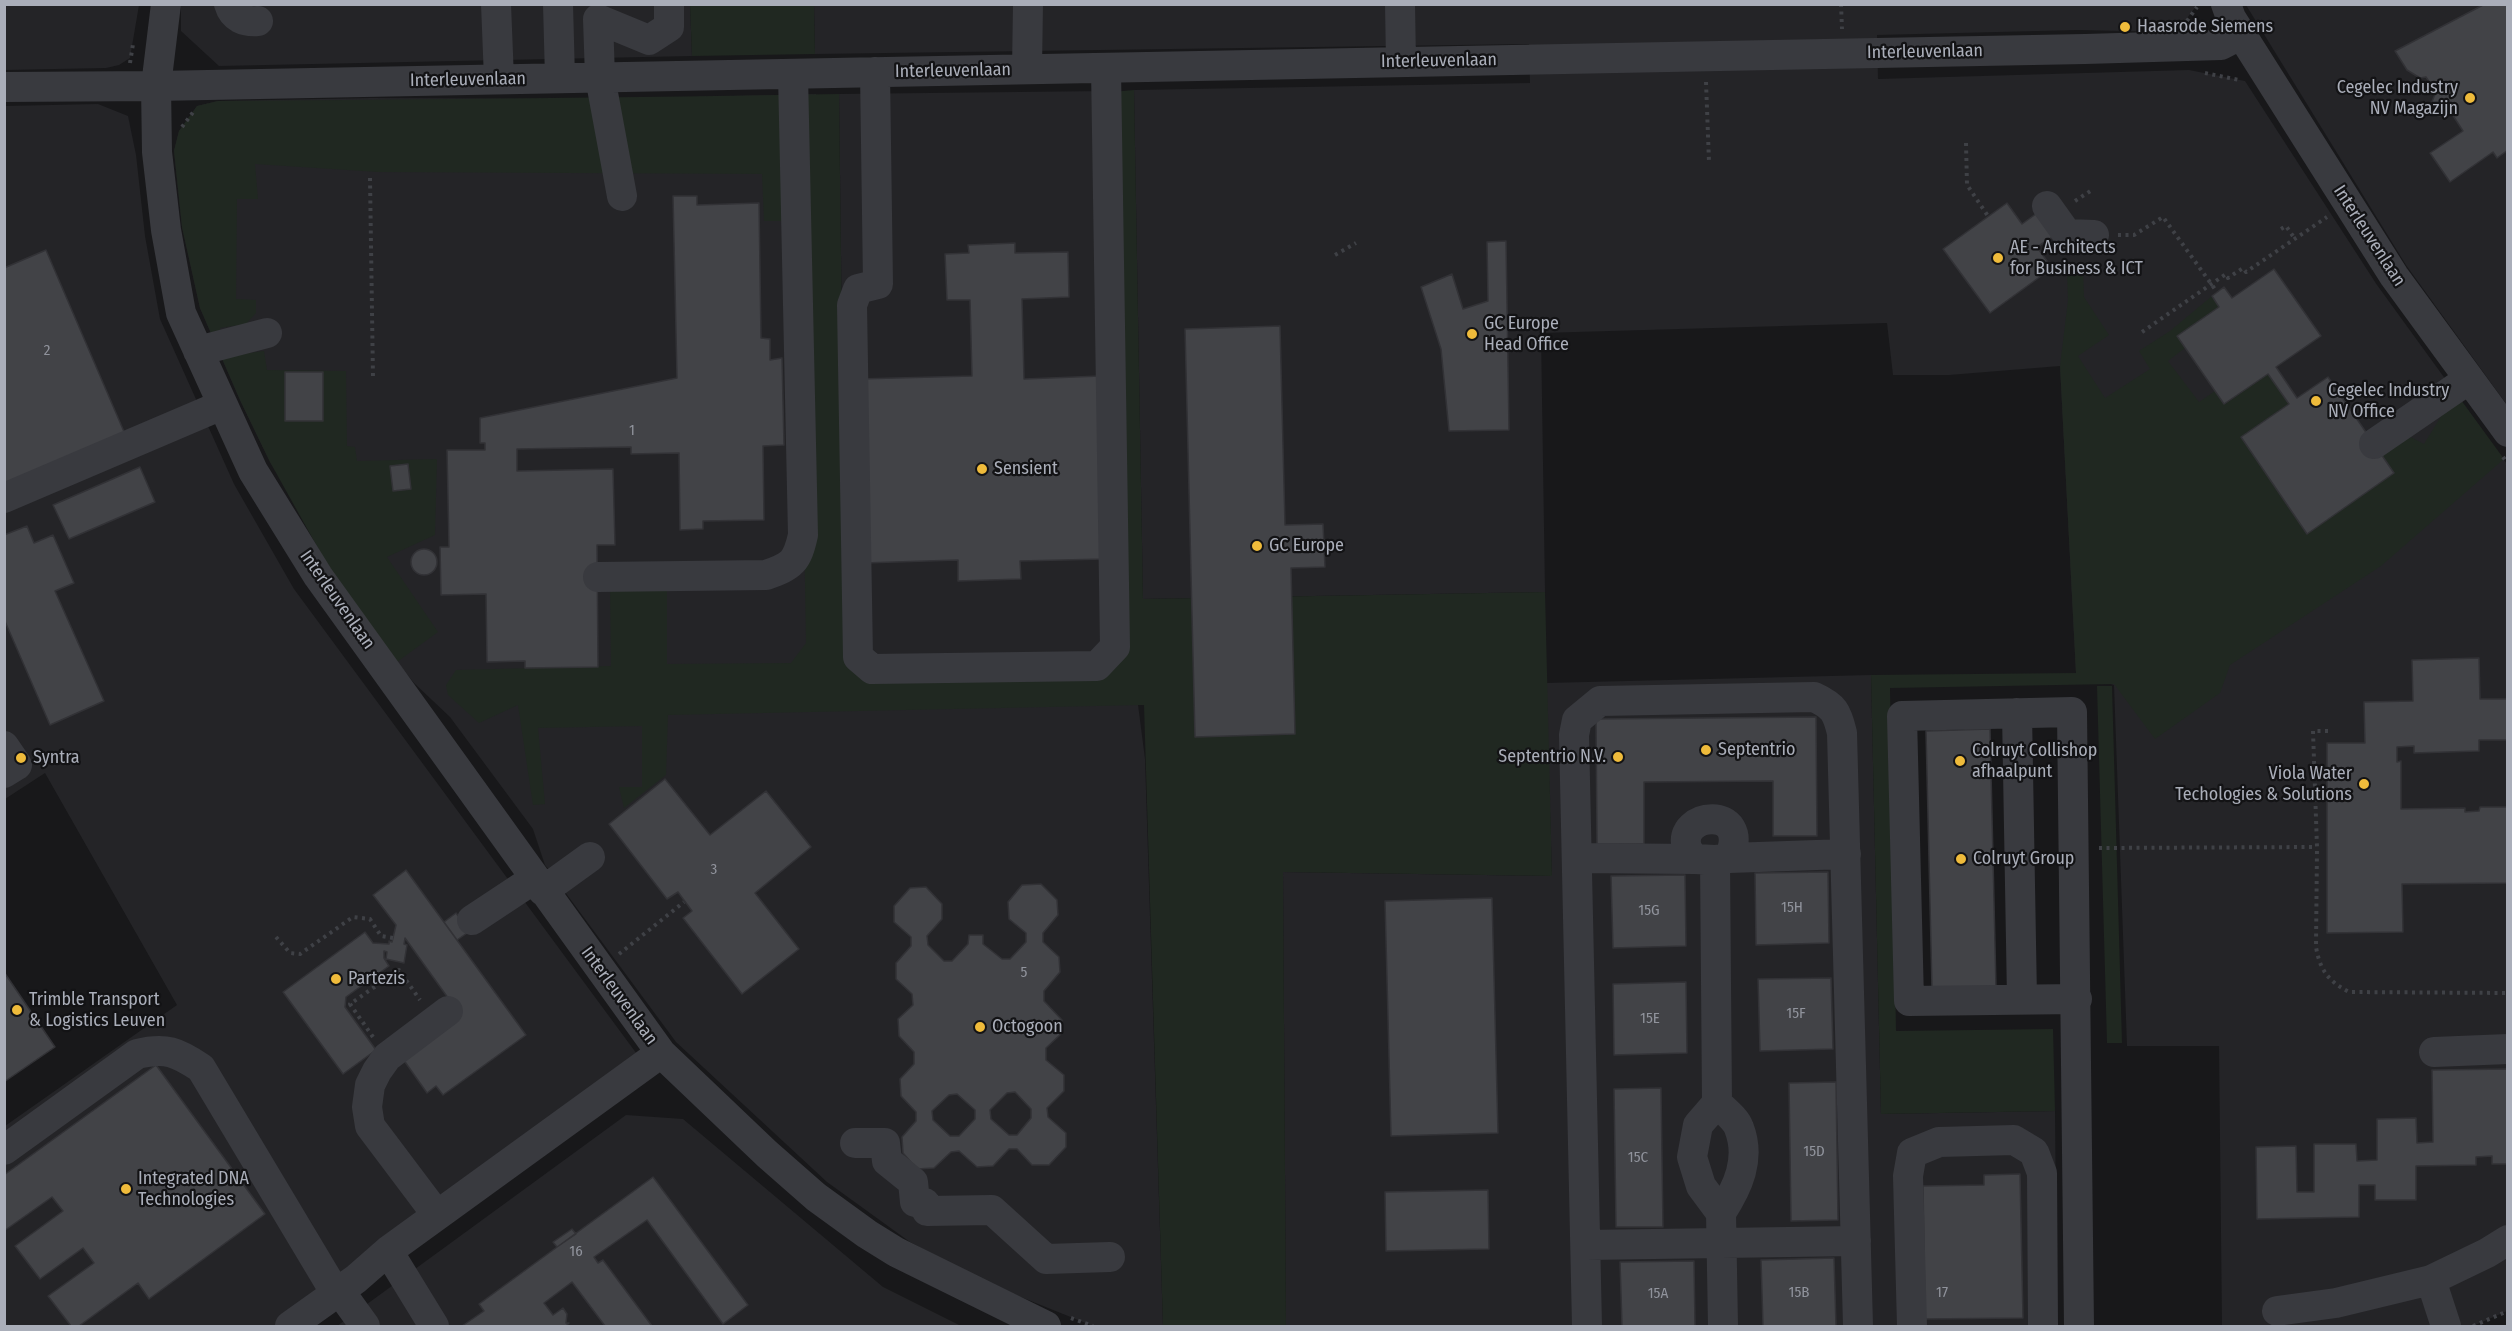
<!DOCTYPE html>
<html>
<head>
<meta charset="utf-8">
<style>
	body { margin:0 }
	#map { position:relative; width:2512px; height:1331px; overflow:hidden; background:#18181a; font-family:"Fira Sans Condensed",sans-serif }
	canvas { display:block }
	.frame { position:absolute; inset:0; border:6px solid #aaaeb9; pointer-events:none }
</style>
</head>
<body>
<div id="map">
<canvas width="2512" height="1331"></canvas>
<div class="frame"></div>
</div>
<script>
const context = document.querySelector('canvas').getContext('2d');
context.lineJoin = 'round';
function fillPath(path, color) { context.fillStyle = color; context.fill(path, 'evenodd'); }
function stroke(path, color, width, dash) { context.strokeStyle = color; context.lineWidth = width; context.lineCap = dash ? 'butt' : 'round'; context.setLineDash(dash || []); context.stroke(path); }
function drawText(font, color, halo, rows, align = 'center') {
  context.font = font + ' "Fira Sans Condensed",sans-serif'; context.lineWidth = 4.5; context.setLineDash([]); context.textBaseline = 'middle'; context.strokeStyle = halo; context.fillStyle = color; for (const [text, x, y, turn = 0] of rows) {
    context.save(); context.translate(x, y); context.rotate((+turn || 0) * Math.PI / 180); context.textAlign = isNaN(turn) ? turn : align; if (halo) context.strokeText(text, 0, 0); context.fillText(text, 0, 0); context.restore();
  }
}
const built = new Path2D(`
	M5 4 139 5 130 58 119 65 106 68 5 70Z
	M181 5H690L692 56 219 66 181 31Z
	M814 5H2197L2181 26 2167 32 2078 30 1877 35 1878 79 2189 70 2245 81 2377 285 2507 464V1311L2473 1326H2222L2219 1046H2127L2114 685 2076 674 2060 366 1949 375H1893L1887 323 1541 333 1545 592 1143 599 1134 90 1530 83 1529 44 815 54Z
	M2246 5H2507V405L2406 265Z
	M1107 91 1127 654 846 660 839 94Z
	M816 94 826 693 1136 689 1145 759 1163 1326H1093L976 1279 910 1242 827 1182 676 1042 545 865 533 829 450 717 414 683 397 662 270 462 240 400 200 308 182 227 174 151 179 131 197 106 218 101 371 98 604 99Z
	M98 104 128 116 136 155 145 236 160 319 234 484 294 589 645 1065 290 1326H5V1126L177 1005 45 773 5 799V106Z
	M1871 675 1881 1114 2055 1111 2057 1326H1286L1283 872 1552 876 1546 683Z
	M626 1115 683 1119 883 1287 961 1326H337Z`);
const green = new Path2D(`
	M690 5H814L815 54 692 56Z
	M1134 90 1143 599 1545 592 1552 876 1283 872 1286 1326H1163L1144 705 668 715 666 775 624 808 619 787H642V726L538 728 545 804 533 805 518 705 479 723 448 695 446 685 456 670 611 666 610 585 667 582V664L791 663 806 643 799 221H764L762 174 378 172 255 164 258 199H237L236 299 256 300V313L246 324 220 328 227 356 264 351 267 370 346 371 347 446 355 447 357 461 437 459 435 535 387 557 438 632 397 662 328 566 270 462 240 400 200 308 182 227 174 151 179 131 197 106 218 101C425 99 632 98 839 94L846 660 1108 674 1112 92Z
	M2083 270 2084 297 2109 335 2078 356 2105 398 2150 369 2139 351 2170 331 2212 296 2219 307 2177 336 2185 348 2168 361 2199 402 2215 391 2225 404 2268 374 2289 404 2241 437 2307 533 2394 473 2379 450 2403 433 2424 444 2443 413 2461 400 2504 459 2381 566 2230 665 2220 693 2155 739 2114 684 1890 688 1896 1031 2053 1029 2055 1111 1881 1114 1871 675 2076 673 2060 366 2068 300 2067 271Z
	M2097 686H2112L2122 1043H2107Z`);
const building = new Path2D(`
	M2485 4H2508V150L2497 158 2493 152 2450 182 2430 153 2463 131 2452 114 2438 116 2431 104 2436 92 2426 77 2420 78 2407 70 2395 51Z
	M673 196H697V205L759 203 761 338 770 339V360L782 358 784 445 763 446 764 520 703 521V529L680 530 679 453 631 454V447L517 449V471L613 469 615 545H597L598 667 525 668V661L487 662 486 594 441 595 440 547H449L447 450H485V443H480V418L677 378Z
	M2007 203 2022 224 2040 211 2057 234 2037 247 2052 268 1990 313 1943 249Z
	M1506 241 1509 430 1449 431 1441 349 1421 287 1452 274 1463 309 1488 301 1487 242Z
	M1015 243V253L1068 252 1069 297 1022 299 1024 379 1100 376 1105 559 1020 561 1021 579 958 581V560L864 563 858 379 972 376 970 300H947L945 254 969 253 968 245Z
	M46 250 125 434 4 485V268Z
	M2274 269 2321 336 2276 367 2297 398 2328 377 2394 473 2307 534 2241 437 2289 404 2268 374 2224 404 2177 336 2219 307 2212 296 2224 287 2232 298Z
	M1280 326 1285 525 1323 524 1325 567 1291 568 1295 734 1195 737 1185 329Z
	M285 372H323V421H285Z
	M408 464 411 489 393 491 390 466Z
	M140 467 155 502 69 539 53 505Z
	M27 526 34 543 53 535 74 583 55 591 104 701 50 725 4 619V535Z
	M411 562a13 13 0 1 1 26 0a13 13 0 1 1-26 0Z
	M2479 658 2480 699H2508V740H2479V751L2414 753V746L2397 747V762L2401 761V809L2465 808V812L2479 811 2480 807H2508V883L2402 884 2403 932 2327 933V743H2365L2364 702 2413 701 2412 660Z
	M1816 717 1817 836H1773V781L1644 782V844H1597L1596 719Z
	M1990 729 1996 988 1932 989 1926 731Z
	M665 779 710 835 766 791 811 847 755 893 799 949 742 994 683 918 692 911 678 892 667 899 609 824Z
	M406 870 526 1035 443 1095 436 1086 427 1093 403 1059 461 1016 405 938 404 944 407 945 404 963 386 959 387 952 384 951V958L389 966 346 997 345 1007 376 1050 343 1074 283 992 365 932 373 943 389 944V941L392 942 396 925 373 895Z
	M1828 872 1829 943 1756 945 1755 873Z
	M1685 875 1686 946 1613 948 1611 876Z
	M1041 884 1057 900 1058 915 1043 933V942L1059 957 1060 972 1044 991V1001L1062 1020V1033L1046 1048V1060L1064 1075V1091L1047 1108 1048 1117 1066 1133V1147L1049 1165H1032L1017 1149H1009L993 1166 977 1167 959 1151 951 1152 934 1168 917 1169 903 1153 902 1137 916 1121V1112L901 1096 900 1079 914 1064V1052L899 1036 898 1019 913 1005 912 994 896 979V963L911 946V937L894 922V906L910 888 926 887 942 904V919L927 936 928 945 944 961H952L968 944 969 935H983V944L1002 959H1010L1026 942V933L1009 919 1008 902 1022 885ZM1015 1092 1031 1109V1118L1017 1135H1009L991 1119 990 1110 1007 1093ZM957 1094 975 1110V1119L959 1136H950L933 1120 932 1111 949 1095Z
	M1492 898 1498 1133 1391 1136 1385 901Z
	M456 913 470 931 457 940 444 922Z
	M4 972 55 1047 4 1082Z
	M1831 978 1833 1049 1760 1051 1758 979Z
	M1686 982 1687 1053 1614 1055 1613 984Z
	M156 1065 265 1214 149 1299 138 1283 79 1326H71L48 1296 94 1263 83 1248 40 1279 15 1246 63 1211 52 1197 4 1231V1175Z
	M2508 1069V1164H2492V1156L2476 1157V1165L2416 1166V1200H2375V1185H2359V1217L2257 1219 2256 1147 2296 1146 2297 1192H2314V1144H2356L2357 1161 2377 1160V1119L2416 1118 2417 1143 2433 1142 2432 1070Z
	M1836 1082 1838 1220 1791 1221 1789 1083Z
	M1661 1088 1663 1227H1616L1614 1089Z
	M2020 1174 2023 1318 1925 1319 1923 1186 1984 1185V1175Z
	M653 1177 748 1305 723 1324 647 1220 594 1257 598 1263 603 1260 652 1326H605L572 1282 544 1303 553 1315 563 1308 567 1314 566 1323H569L566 1326H462L484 1311 479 1304Z
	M1488 1190 1489 1249 1386 1251 1385 1192Z
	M572 1229 576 1234 557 1247 553 1242Z
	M1834 1258 1836 1326H1763L1761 1260Z
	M1694 1261 1695 1326H1622L1620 1262Z`);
const path = new Path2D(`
	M1841 4 1842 29
	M2187 21 2197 7
	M130 63 133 44
	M2205 73 2239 80
	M1706 82 1709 162
	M182 127 194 111
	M1966 143 1967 185 1988 216
	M370 178 373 378
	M2075 201 2092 190
	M2281 229 2286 226 2295 239
	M2118 235H2134L2163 217 2217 292
	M1335 255 1356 243
	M2142 332 2226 274 2228 278 2243 268 2246 272 2327 217
	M2503 457 2508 464
	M2328 731H2313L2317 847 2316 947C2320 970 2328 981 2349 992L2508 993
	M2099 848 2316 847
	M276 937 290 953 300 954 353 917 370 919 381 936 393 938
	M619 954 684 902
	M373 1037 350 1004 399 970 420 1000
	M1071 1318 1093 1326
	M2473 1326 2508 1311`);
const minor = new Path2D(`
	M166 4 156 86 157 152 166 230 181 313 253 471 318 576 661 1053 767 1154 816 1197 867 1234 896 1252 1046 1326
	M229 4C233 18 244 22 258 21
	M496 4 499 79
	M558 4 560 78
	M1400 4 1401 62
	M2226 4 2231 18 2394 276 2508 432
	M1027 69 1028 4
	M875 72 878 284 858 289 852 305 858 657 872 669 1097 666 1115 647 1106 68
	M4 87 156 86 2085 49 2221 45 2242 34
	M622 196 600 77 598 19 649 40 669 27V4
	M2047 206 2067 234 2094 235
	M198 351 267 333
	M2374 444 2469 379
	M4 498 222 405
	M598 577 766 575C792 566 797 562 803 535L793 74
	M2017 713 2022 999
	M4 746 17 765 4 773
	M1577 858 1695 859
	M1729 858 1846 854
	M1715 860 1695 859C1693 856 1688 852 1687 848 1675 812 1753 804 1729 858L1715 860 1717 1103C1724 1110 1736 1119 1739 1128 1751 1159 1738 1187 1721 1213
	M543 891 590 857
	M472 920 534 879
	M2077 999 1909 1001 1902 716 2072 712 2079 1326
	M2434 1052 2508 1049
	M1717 1103 1698 1125 1692 1157 1701 1186 1721 1213 1723 1326
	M855 1143H885L887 1161 913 1182 915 1202 925 1203 927 1211 992 1210 1046 1259 1110 1257
	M4 1150 137 1054C166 1047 177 1052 201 1068L335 1292
	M437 1215 370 1126 367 1107 370 1085 377 1071 387 1057 448 1011
	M1586 1245 1856 1241
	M388 1251 434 1326
	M2431 1280 2446 1326
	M339 1290 365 1326
	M2277 1311 2336 1303 2431 1280 2487 1253 2508 1240
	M290 1326 356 1279 388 1251 661 1053
	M1587 1326 1574 735 1577 720 1600 701 1814 697C1834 706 1837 712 1842 733L1858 1326
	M1912 1326 1908 1176 1912 1153 1939 1142 2014 1140 2034 1152 2042 1173 2043 1326`);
const markers = [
	[2125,27,6,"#efbb3b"],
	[2470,98,6,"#efbb3b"],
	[1998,258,6,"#efbb3b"],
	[1472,334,6,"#efbb3b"],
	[2316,401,6,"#efbb3b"],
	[982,469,6,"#efbb3b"],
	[1257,546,6,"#efbb3b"],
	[1706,750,6,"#efbb3b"],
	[1618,757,6,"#efbb3b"],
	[21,758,6,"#efbb3b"],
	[1960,761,6,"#efbb3b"],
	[2364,784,6,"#efbb3b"],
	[1961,859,6,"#efbb3b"],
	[336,979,6,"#efbb3b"],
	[17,1010,6,"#efbb3b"],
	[980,1027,6,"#efbb3b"],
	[126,1189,6,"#efbb3b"]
];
const numberNames = [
	["2",47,351],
	["1",632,431],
	["3",714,870],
	["15H",1792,908],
	["15G",1649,911],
	["5",1024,973],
	["15F",1796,1014],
	["15E",1650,1019],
	["15D",1814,1152],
	["15C",1638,1158],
	["16",576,1252],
	["15B",1799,1293],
	["17",1942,1293],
	["15A",1658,1294]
];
const poiNames = [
	["Haasrode Siemens",2137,27],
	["Cegelec Industry",2458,88,"right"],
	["NV Magazijn",2458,109,"right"],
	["AE - Architects",2010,248],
	["for Business & ICT",2010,269],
	["GC Europe",1484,324],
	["Head Office",1484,345],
	["Cegelec Industry",2328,391],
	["NV Office",2328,412],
	["Sensient",994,469],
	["GC Europe",1269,546],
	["Septentrio",1718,750],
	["Colruyt Collishop",1972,751],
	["afhaalpunt",1972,772],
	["Septentrio N.V.",1606,757,"right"],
	["Syntra",33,758],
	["Viola Water",2352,774,"right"],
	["Techologies & Solutions",2352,795,"right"],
	["Colruyt Group",1973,859],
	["Partezis",348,979],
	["Trimble Transport",29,1000],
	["& Logistics Leuven",29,1021],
	["Octogoon",992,1027],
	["Integrated DNA",138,1179],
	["Technologies",138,1200]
];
const streetNames = [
	["Interleuvenlaan",1925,52,-1],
	["Interleuvenlaan",1439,61,-1],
	["Interleuvenlaan",953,71,-1],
	["Interleuvenlaan",468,80,-1],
	["Interleuvenlaan",2369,236,57],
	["Interleuvenlaan",337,600,55],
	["Interleuvenlaan",619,996,54]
];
fillPath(built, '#242427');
fillPath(green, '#202821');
fillPath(building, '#424347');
stroke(building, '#323236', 1.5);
stroke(path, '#3f4146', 4, [3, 4.5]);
stroke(minor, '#393a3f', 30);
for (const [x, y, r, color] of markers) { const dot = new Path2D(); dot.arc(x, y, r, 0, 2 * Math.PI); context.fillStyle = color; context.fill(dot); stroke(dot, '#131315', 2); }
drawText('15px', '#90939c', null, numberNames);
drawText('18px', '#aaaeb9', '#131315', poiNames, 'left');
drawText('18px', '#aaaeb9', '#131315', streetNames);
</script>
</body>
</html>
